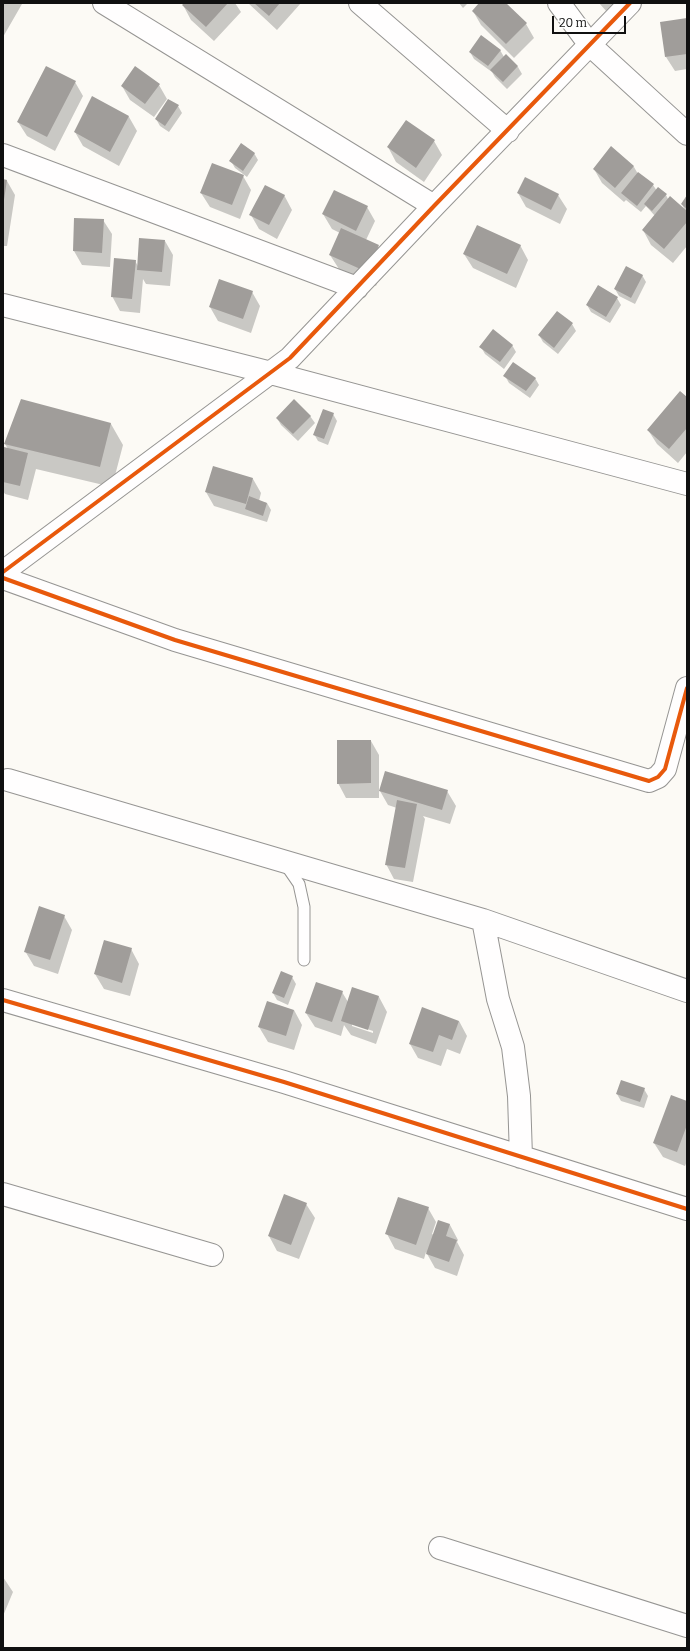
<!DOCTYPE html>
<html>
<head>
<meta charset="utf-8">
<style>
	body { margin:0 }
	#map { position:relative; width:690px; height:1651px; overflow:hidden; background:#fcfaf5; font-family:Bitter,serif }
	canvas { display:block }
	.frame { position:absolute; inset:0; border:4px solid #101010; pointer-events:none }
	.scale { position:absolute; left:552px; top:16px; width:74px; height:18px; box-sizing:border-box; border:2px solid #101010; border-top:0; padding-left:5px; font-size:12px; line-height:14px; white-space:nowrap; color:#101010; -webkit-text-stroke:3px #fff; paint-order:stroke }
</style>
</head>
<body>
<div id="map">
<canvas width="690" height="1651"></canvas>
<div class="frame"></div>
<div class="scale">20 m</div>
</div>
<script>
const context = document.querySelector('canvas').getContext('2d');
context.lineJoin = 'round';
function fillPath(path, color) { context.fillStyle = color; context.fill(path, 'evenodd'); }
function stroke(path, color, width, dash) { context.strokeStyle = color; context.lineWidth = width; context.lineCap = dash ? 'butt' : 'round'; context.setLineDash(dash || []); context.stroke(path); }
const shadow = new Path2D(`
	M3 3 22 4 3 37Z
	M185 3H235L241 12 214 41 191 20 183 5Z
	M248 3H301L277 30Z
	M459 3H468L463 8Z
	M480 3H505L526 24 534 38 514 58 481 25 473 11Z
	M599 3H617L607 12Z
	M687 19V69L675 71 666 57Z
	M500 50 504 57 506 55 518 67 522 74 507 89 495 77 492 72 474 59 470 52Z
	M75 82 83 96 55 151 27 136 18 122Z
	M159 85 167 99 154 117 130 100 122 86Z
	M93 98 129 117 137 131 119 166 83 146 75 132Z
	M178 106 182 113 169 132 160 126 156 119Z
	M434 141 442 155 424 182 396 162 388 147Z
	M612 148 634 167 638 174 653 185 657 191 666 195 668 199 685 211 682 204 687 197V246L673 263 651 245 643 230 655 216 646 206 641 212 626 200 624 202 602 183 594 169Z
	M254 153 258 160 247 177 235 168 231 161Z
	M243 176 251 190 240 219 210 207 201 193Z
	M3 180 7 181 15 195 7 246H3Z
	M518 193 558 195 567 209 560 224 526 207Z
	M284 195 292 210 277 239 259 229 251 215Z
	M367 207 375 221 366 240 378 246 387 260 376 286 339 269 330 255 340 233 332 229 323 214Z
	M103 220 112 234 110 267 82 265 74 251Z
	M165 241 173 255 170 286 146 284 143 279 140 313 120 311 112 296 135 261 138 266Z
	M520 245 528 260 516 288 473 268 464 254Z
	M642 275 646 282 635 304 619 296 615 289Z
	M252 292 260 306 251 333 218 321 210 307Z
	M617 298 621 305 610 323 591 312 587 305Z
	M557 312 572 324 576 331 558 354 543 342 539 335Z
	M512 345 516 352 504 369 485 354 481 347Z
	M505 376 535 378 539 385 530 398 509 383Z
	M687 399V452L678 463 657 444 648 430Z
	M22 400 111 424 123 445 112 487 36 469 28 500 5 494 3 491V455L5 448 8 449 5 444Z
	M333 414 337 421 328 445 318 441 314 434Z
	M310 416 315 423 298 441 281 425 277 418Z
	M253 479 261 493 259 501 267 503 271 510 267 522 214 506 206 492Z
	M371 741 379 755V798H346L338 783Z
	M380 791H447L456 806 450 824 423 816 425 819 413 882 394 879 386 864 397 808 388 805Z
	M64 916 72 930 58 974 34 966 25 951Z
	M131 949 139 964 130 996 104 989 95 974Z
	M292 977 296 984 288 1005 277 1000 273 993Z
	M353 988 379 997 387 1012 376 1044 351 1035 344 1025 341 1036 315 1027 306 1013 342 992 348 1002ZM352 1024 373 1031V1033L352 1026Z
	M294 1010 302 1025 294 1050 268 1042 259 1027Z
	M459 1021 467 1036 460 1054 447 1049 441 1066 418 1058 410 1044Z
	M644 1089 648 1096 644 1108 621 1101 617 1094Z
	M687 1102V1161L685 1166 663 1157 654 1143Z
	M285 1195 306 1204 315 1218 299 1259 277 1251 269 1236Z
	M428 1208 436 1222 432 1234 434 1235 439 1222 450 1225 458 1240 457 1242 464 1255 457 1276 435 1268 426 1252 424 1259 395 1249 387 1234Z
	M3 1577 13 1592 3 1616Z`);
const building = new Path2D(`
	M184 3H228L206 27 182 5Z
	M254 3H280L269 16Z
	M479 3H506L527 23 506 44 472 11Z
	M687 18V54L665 57 660 22Z
	M481 35 501 50 488 66 469 52Z
	M506 54 518 66 503 82 490 70Z
	M46 66 76 81 47 137 17 122Z
	M135 66 160 84 145 104 121 86Z
	M92 96 129 116 110 152 74 132Z
	M168 99 179 105 165 126 155 119Z
	M406 120 435 140 416 168 387 147Z
	M241 143 255 153 243 171 229 161Z
	M611 146 634 166 615 188 593 169Z
	M212 163 244 175 232 205 200 193Z
	M638 172 654 184 637 206 621 193Z
	M525 177 559 194 551 210 517 193Z
	M3 179 7 180 4 200H3Z
	M265 185 285 195 269 225 249 215Z
	M658 187 667 194 652 211 644 204Z
	M334 190 368 206 356 231 322 214Z
	M687 195V209L681 204Z
	M670 196 687 211V222L664 249 642 230Z
	M74 218 104 219 102 253 73 251Z
	M477 225 521 245 507 274 463 254Z
	M341 228 379 245 367 272 329 255Z
	M139 238 165 240 162 272 137 270Z
	M114 258 136 260 132 299 111 297Z
	M626 266 643 275 631 298 614 289Z
	M219 279 253 291 243 319 209 307Z
	M598 285 618 297 606 317 586 305Z
	M557 311 573 323 554 348 538 335Z
	M493 329 513 345 500 362 479 347Z
	M513 362 536 378 526 391 503 376Z
	M680 391 687 397V428L669 449 647 430Z
	M21 399 111 423 100 467 4 444Z
	M294 399 311 416 293 434 276 418Z
	M323 409 334 413 324 439 313 435Z
	M4 447 28 453 20 486 3 482Z
	M213 466 253 478 246 504 205 492Z
	M249 496 267 503 263 516 245 509Z
	M337 740H371V783L337 784Z
	M385 771 448 790 442 810 379 791Z
	M397 800 417 804 405 868 385 865Z
	M39 906 65 915 50 960 24 952Z
	M104 940 132 948 122 983 94 974Z
	M281 971 293 976 284 998 272 993Z
	M316 982 343 991 332 1022 305 1013Z
	M352 987 379 996 368 1030 341 1021Z
	M267 1001 294 1010 286 1036 258 1027Z
	M422 1007 459 1021 452 1040 439 1035 433 1052 409 1044Z
	M621 1080 645 1088 640 1102 616 1094Z
	M671 1095 687 1101V1125L677 1152 653 1143Z
	M284 1194 307 1203 291 1245 268 1236Z
	M398 1197 429 1207 416 1245 385 1234Z
	M438 1220 450 1224 446 1236 457 1240 449 1262 426 1254Z`);
const lane = new Path2D(`
	M286 865 299 884 304 907V960`);
const street = new Path2D(`
	M104 3 434 206
	M360 3 508 131
	M559 3 590 45 687 134
	M3 155 357 288
	M3 305 271 373 687 484
	M3 572 290 358 434 206 630 3
	M3 578 175 640 649 781 658 777 665 769 687 688
	M8 780 483 920 687 991
	M483 920 498 999 513 1047 519 1096 521 1157
	M3 1000 284 1082 687 1209
	M3 1194 212 1255
	M440 1548 687 1626`);
const cycleway = new Path2D(`
	M3 572 290 358 434 206 630 3
	M3 578 175 640 649 781 658 777 665 769 687 688
	M3 1000 284 1082 687 1209`);
fillPath(shadow, '#0003');
fillPath(building, '#a09d9a');
stroke(lane, '#969593', 13);
stroke(street, '#969593', 24);
stroke(lane, '#fffefe', 11);
stroke(street, '#fffefe', 22);
stroke(cycleway, '#e8590c', 4);
</script>
</body>
</html>
